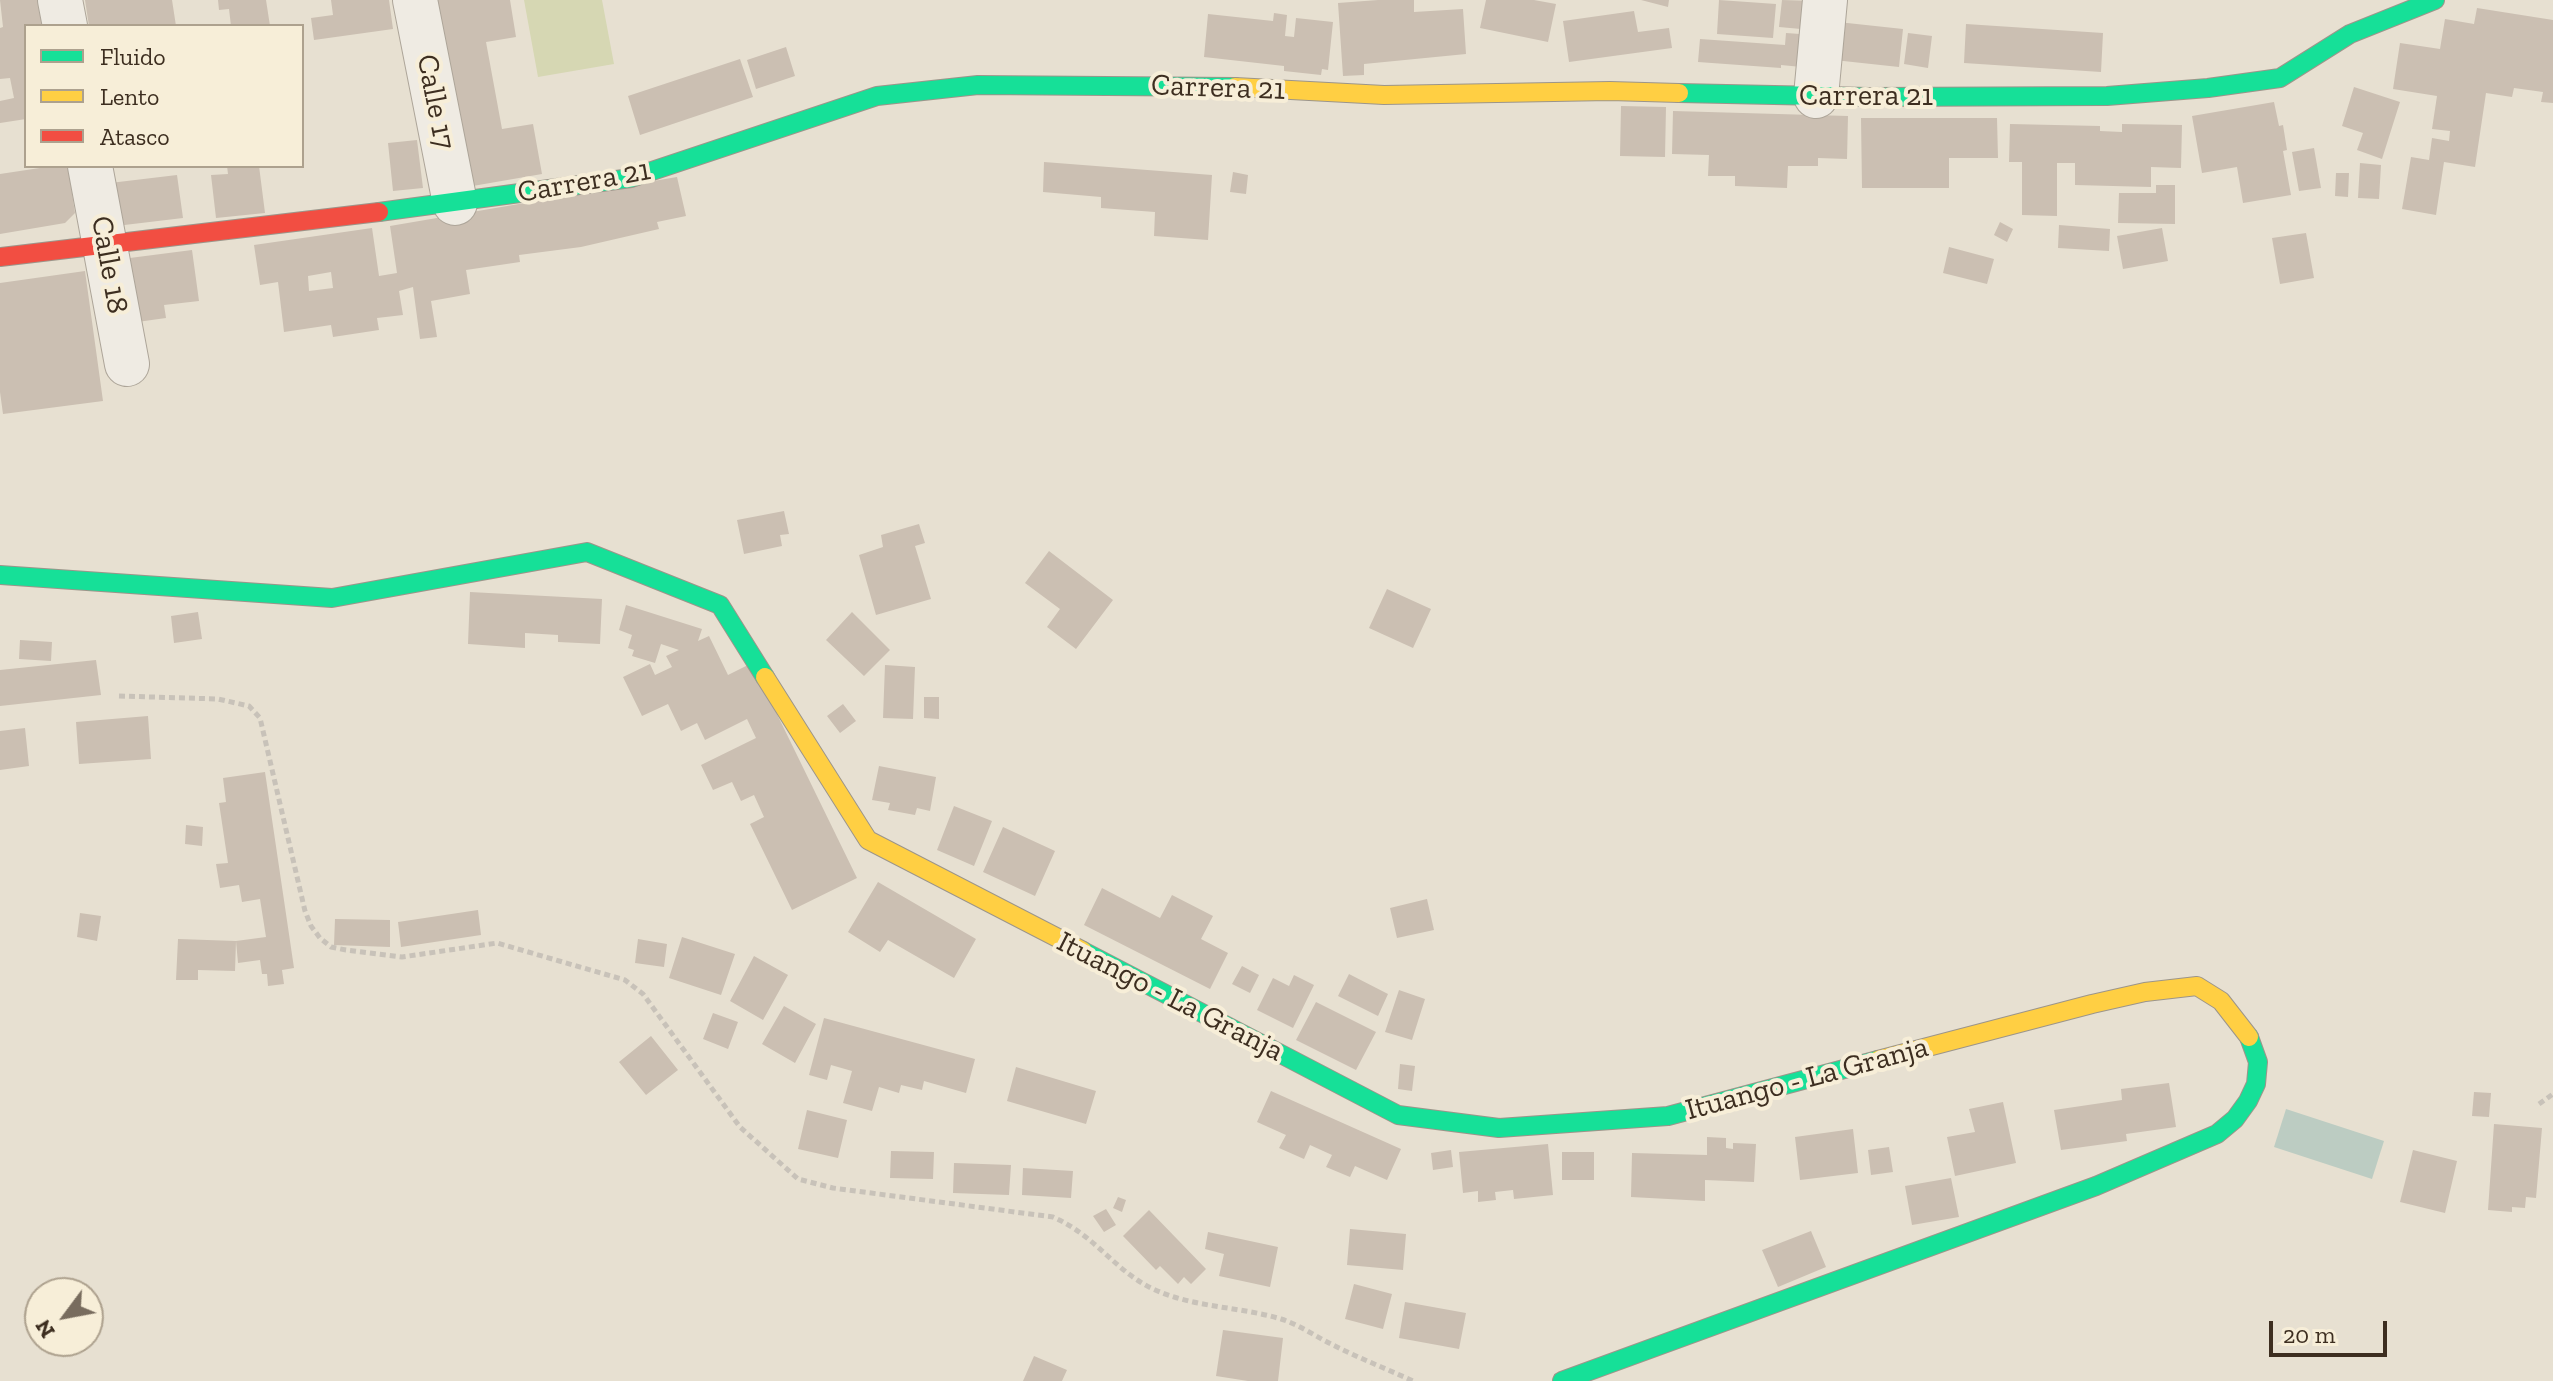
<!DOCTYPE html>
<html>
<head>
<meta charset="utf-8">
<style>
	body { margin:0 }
	#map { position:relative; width:2553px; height:1381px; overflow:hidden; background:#e7e0d1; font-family:"Zilla Slab",serif }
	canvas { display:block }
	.legend { position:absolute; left:24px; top:24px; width:280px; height:144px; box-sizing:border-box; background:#f7eed8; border:2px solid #ada18e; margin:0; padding:10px 14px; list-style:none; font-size:24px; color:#3d2e20 }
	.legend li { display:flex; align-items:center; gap:16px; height:40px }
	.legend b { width:40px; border:2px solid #ada18e }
	.north { position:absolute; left:24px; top:1277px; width:80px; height:80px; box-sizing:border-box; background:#f7eed8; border:2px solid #ada18e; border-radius:50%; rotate:238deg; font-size:22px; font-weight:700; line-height:32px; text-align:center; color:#3d2e20 }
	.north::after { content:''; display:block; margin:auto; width:28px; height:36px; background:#786c5e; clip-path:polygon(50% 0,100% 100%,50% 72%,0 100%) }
	.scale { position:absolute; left:2269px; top:1321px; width:118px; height:36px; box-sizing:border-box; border:4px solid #3d2e20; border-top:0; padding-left:10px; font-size:24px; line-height:28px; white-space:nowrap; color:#3d2e20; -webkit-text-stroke:6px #f7eed8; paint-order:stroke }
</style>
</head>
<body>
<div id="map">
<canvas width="2553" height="1381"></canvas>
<ul class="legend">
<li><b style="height:10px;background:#16e098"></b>Fluido</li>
<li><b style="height:10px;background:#ffcf43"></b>Lento</li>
<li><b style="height:10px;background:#f24e42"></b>Atasco</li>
</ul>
<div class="north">N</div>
<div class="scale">20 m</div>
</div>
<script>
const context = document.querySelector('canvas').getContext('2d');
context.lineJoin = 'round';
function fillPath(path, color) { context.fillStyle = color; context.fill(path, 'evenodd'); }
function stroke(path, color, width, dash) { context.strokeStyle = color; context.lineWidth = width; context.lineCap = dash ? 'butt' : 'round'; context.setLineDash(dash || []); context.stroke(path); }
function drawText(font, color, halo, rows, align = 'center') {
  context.font = font + ' "Zilla Slab",serif'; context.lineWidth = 8; context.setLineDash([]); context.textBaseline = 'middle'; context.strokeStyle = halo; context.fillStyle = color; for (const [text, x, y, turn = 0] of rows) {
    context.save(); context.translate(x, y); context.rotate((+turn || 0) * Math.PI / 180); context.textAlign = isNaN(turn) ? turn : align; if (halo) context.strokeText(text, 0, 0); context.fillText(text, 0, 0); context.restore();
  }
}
const green = new Path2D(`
	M524 0H602L614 64 538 77Z`);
const water = new Path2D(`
	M2286 1109 2384 1141 2372 1179 2274 1147Z`);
const building = new Path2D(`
	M0 0H49L53 26H26V119L0 123V101L14 98 10 78 0 79V28L3 27Z
	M85 0H172L176 26H89Z
	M218 0H266L270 26H231L229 9 219 10Z
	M331 0H389L393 29 314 40 311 18 333 15Z
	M433 0H510L516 37 486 42 502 129 533 124 542 174 467 187Z
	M1378 0H1414V12L1463 9 1466 54 1364 64V75L1343 76 1338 3Z
	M1486 0H1534L1556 4 1548 42 1480 28Z
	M1641 0H1669L1668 7Z
	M1719 0 1776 4 1773 38 1717 34Z
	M1782 0 1814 1 1812 30 1779 27Z
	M2477 8 2553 20V103L2541 102 2543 92 2514 88 2512 97 2486 93 2475 167 2444 162 2436 215 2402 209 2411 157 2429 160 2432 138 2449 141 2450 131 2432 129 2437 96 2393 89 2400 43 2440 49 2445 19 2474 24Z
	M1634 11 1638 32 1669 28 1672 48 1569 62 1563 21Z
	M1274 13 1287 15 1285 36 1294 37 1296 18 1333 22 1328 70 1322 69 1321 75 1284 71V66L1204 57 1208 14 1273 21Z
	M1838 22 1903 29 1899 67 1834 60Z
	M1966 24 2103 33 2101 72 1964 63Z
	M1786 33 1814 35 1812 68 1781 65V68L1698 62 1700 39 1785 45Z
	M1908 33 1932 36 1928 68 1904 64Z
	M786 47 795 76 756 89 747 60Z
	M740 59 753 97 640 135 628 96Z
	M2354 87 2400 102 2382 159 2357 150 2363 133 2342 126Z
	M2274 102 2279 126 2283 125 2287 150 2283 151 2291 195 2243 203 2237 167 2202 173 2192 116Z
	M1621 106 1666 107 1665 157 1620 156Z
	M1673 111 1848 116 1847 159 1818 158V166H1788L1787 188 1735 186V176H1708L1709 155 1672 154Z
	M1861 118H1997L1998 158H1949V188H1862Z
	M2010 124 2100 126V131L2122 132V124L2182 125 2181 168 2151 167V187L2075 185V163H2057V216L2022 215V162H2009Z
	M417 140 423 188 393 191 388 143Z
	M2314 148 2321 188 2299 191 2292 152Z
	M1044 162 1212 175 1208 240 1154 236 1155 212 1101 208V197L1043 192Z
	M2360 163 2381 165 2379 199 2358 198Z
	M53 166H68L75 213 65 223 0 234V174Z
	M227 166H259L265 213 216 218 211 175 228 174Z
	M1233 172 1248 175 1246 194 1230 192Z
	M2336 173H2349L2348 197 2335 196Z
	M177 175 183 218 116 226 110 183Z
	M677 177 686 216 657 222 659 229 581 247 519 255 520 262 466 270 470 294 431 301 437 337 420 339 413 287 399 291 403 315 377 318 379 330 333 337 331 325 284 332 278 282 260 285 254 245 372 228 379 276 397 273 390 226ZM331 272 333 288 309 291 308 276Z
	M2156 185H2175V224L2118 223 2119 193H2156Z
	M2000 222 2013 229 2007 242 1994 235Z
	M2059 225 2110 229 2109 251 2058 248Z
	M2162 228 2168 261 2123 269 2117 236Z
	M2306 233 2314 278 2280 284 2272 238Z
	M1949 247 1994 259 1987 284 1943 273Z
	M192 250 199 301 164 305 166 318 130 323 122 259Z
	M85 271 103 401 3 414 0 392V283Z
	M784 511 789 534 780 535 782 546 744 554 737 520Z
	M919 524 925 543 915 546 931 599 876 615 859 555 883 547 881 535Z
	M1049 551 1113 600 1076 649 1047 627 1060 609 1025 583Z
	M1387 589 1431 609 1413 648 1369 628Z
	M470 592 602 599 600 644 558 642V635L525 633V648L468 644Z
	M626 605 702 629 698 641 709 636 728 675 752 663 857 878 792 910 750 824 764 817 754 795 741 801 732 782 713 790 701 765 756 738 747 719 705 740 697 723 681 731 668 704 642 716 623 677 650 664 655 675 672 667 666 656 679 650 661 644 655 663 632 656 634 650 628 648 632 635 619 630Z
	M198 612 202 639 174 643 171 616Z
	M852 612 890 650 864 676 826 640Z
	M20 640 52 642 51 661 19 659Z
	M96 660 101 695 0 706V670Z
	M885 665 915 667 913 719 883 718Z
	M924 697H939V719L924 718Z
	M843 704 856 721 840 733 827 716Z
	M148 716 151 759 79 764 76 722Z
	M25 728 29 766 0 770V731Z
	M879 766 936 777 930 811 917 808 915 815 888 810 890 803 872 800Z
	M265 772 294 968 282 970 284 984 268 986 267 974H262L260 960 238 963 236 941 235 971 198 970V980H176L178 939 236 941 266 937 260 899 242 902 239 885 220 888 216 864 228 863 219 803 226 802 223 778Z
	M954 806 992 821 974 866 937 850Z
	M186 825 203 827 202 846 185 844Z
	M1003 827 1055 851 1035 896 983 872Z
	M878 882 976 939 954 978 888 940 880 952 848 932Z
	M1102 888 1160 918 1172 895 1213 916 1201 939 1228 953 1210 989 1084 925Z
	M1427 899 1434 930 1397 938 1390 908Z
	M478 910 481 935 401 947 398 922Z
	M80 913 101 916 97 941 77 937Z
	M335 919 390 920V947L334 945Z
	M682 937 735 954 721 995 669 978Z
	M638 939 667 944 664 967 635 963Z
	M754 956 788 975 763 1020 730 1001Z
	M1242 966 1259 975 1250 993 1232 984Z
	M1349 974 1388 994 1378 1016 1338 996Z
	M1294 975 1314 985 1293 1028 1257 1010 1273 978 1289 986Z
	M1399 990 1425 999 1412 1040 1385 1032Z
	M1316 1002 1376 1032 1356 1070 1296 1040Z
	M784 1006 816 1024 795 1063 762 1044Z
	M713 1013 738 1022 728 1049 703 1039Z
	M824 1018 975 1059 966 1093 924 1081 922 1090 901 1085 899 1093 879 1087 872 1111 843 1103 852 1071 831 1065 827 1080 809 1075Z
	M651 1036 678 1070 646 1095 619 1062Z
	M1400 1064 1415 1066 1412 1091 1398 1089Z
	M1016 1067 1096 1091 1086 1124 1007 1101Z
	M2169 1083 2176 1127 2126 1134 2127 1141 2061 1150 2054 1110 2122 1100 2121 1089Z
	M1271 1091 1401 1149 1387 1180 1355 1166 1350 1177 1326 1167 1332 1155 1310 1145 1304 1159 1279 1148 1286 1135 1257 1122Z
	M2474 1092 2491 1093 2489 1117 2472 1116Z
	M2003 1102 2016 1163 1955 1176 1947 1137 1975 1132 1969 1109Z
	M807 1110 847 1120 838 1158 798 1149Z
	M2494 1124 2542 1128 2536 1198 2526 1197 2525 1208 2512 1207V1212L2488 1210Z
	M1853 1129 1858 1173 1800 1180 1795 1137Z
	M1707 1137 1726 1138V1148L1733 1149V1143L1756 1144 1754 1182 1705 1180V1201L1631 1197 1632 1153 1707 1155Z
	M1548 1144 1553 1195 1514 1199 1513 1190 1495 1192 1496 1200 1478 1202V1191L1463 1193 1459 1152Z
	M1889 1147 1893 1172 1871 1175 1868 1150Z
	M1451 1150 1453 1167 1433 1170 1431 1153Z
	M2413 1150 2457 1161 2445 1213 2400 1202Z
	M891 1151 934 1152 933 1179 890 1178Z
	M1562 1152H1594V1180H1562Z
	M954 1163 1011 1165 1009 1195 953 1193Z
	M1023 1168 1073 1171 1071 1198 1022 1195Z
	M1951 1178 1959 1217 1912 1225 1905 1186Z
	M1118 1197 1126 1200 1122 1212 1113 1208Z
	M1106 1209 1116 1225 1104 1232 1093 1216Z
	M1149 1210 1206 1269 1191 1284 1184 1277 1178 1284 1160 1266 1156 1270 1123 1236Z
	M1350 1229 1406 1234 1403 1270 1347 1265Z
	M1811 1231 1826 1267 1778 1287 1762 1250Z
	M1208 1232 1278 1247 1270 1287 1219 1276 1224 1254 1205 1249Z
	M1354 1284 1392 1294 1383 1329 1345 1319Z
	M1405 1302 1466 1313 1459 1349 1399 1338Z
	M1223 1330 1283 1338 1278 1381H1248L1216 1376Z
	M1034 1356 1067 1370 1062 1381H1023Z`);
const path = new Path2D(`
	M119 696 218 699 249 706 260 718 305 911 311 926 320 938 331 947 346 950 402 957 497 943 625 980 643 994 740 1127 798 1179 833 1188 1053 1217C1096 1236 1113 1269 1151 1288 1192 1308 1238 1306 1281 1319 1300 1325 1318 1338 1335 1346 1361 1359 1387 1369 1413 1381
	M2539 1104 2553 1094`);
const street = new Path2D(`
	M60 0 65 26
	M415 0 455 203
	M1816 96 1825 0
	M90 166 127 364`);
const fast = new Path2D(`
	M1679 93 1869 97 2107 96 2208 88 2280 78 2350 34 2435 0
	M379 212 631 178 877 96 978 85 1235 87
	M0 575 332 598 587 552 720 605 765 677
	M1083 951 1398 1115 1499 1128 1668 1116 1878 1060
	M1562 1381 2096 1186 2217 1134 2235 1119 2248 1101 2256 1084 2258 1062 2249 1037`);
const slow = new Path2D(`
	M1235 87 1384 95 1610 91 1679 93
	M765 677 868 840 1083 951
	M1878 1060 2092 1004 2145 992 2197 986 2221 1001 2249 1037`);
const jam = new Path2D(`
	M0 257 379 212`);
const streetNames = [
	["Carrera 21",1218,88,2],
	["Carrera 21",1866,96],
	["Calle 17",435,102,79],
	["Carrera 21",584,182,-10],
	["Calle 18",109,265,80],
	["Ituango - La Granja",1170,997,27],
	["Ituango - La Granja",1807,1079,-15]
];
fillPath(green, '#d6d7b3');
fillPath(water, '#bcccc2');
fillPath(building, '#cbbfb2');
stroke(street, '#ada599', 46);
stroke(fast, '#9c958a', 20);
stroke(slow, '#9c958a', 20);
stroke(jam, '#9c958a', 20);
stroke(path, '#c8c2b9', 5, [6, 4]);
stroke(street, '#efebe3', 44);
stroke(fast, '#16e098', 18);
stroke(slow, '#ffcf43', 18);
stroke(jam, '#f24e42', 18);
drawText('30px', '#3d2e20', '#f7eed8', streetNames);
</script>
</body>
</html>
